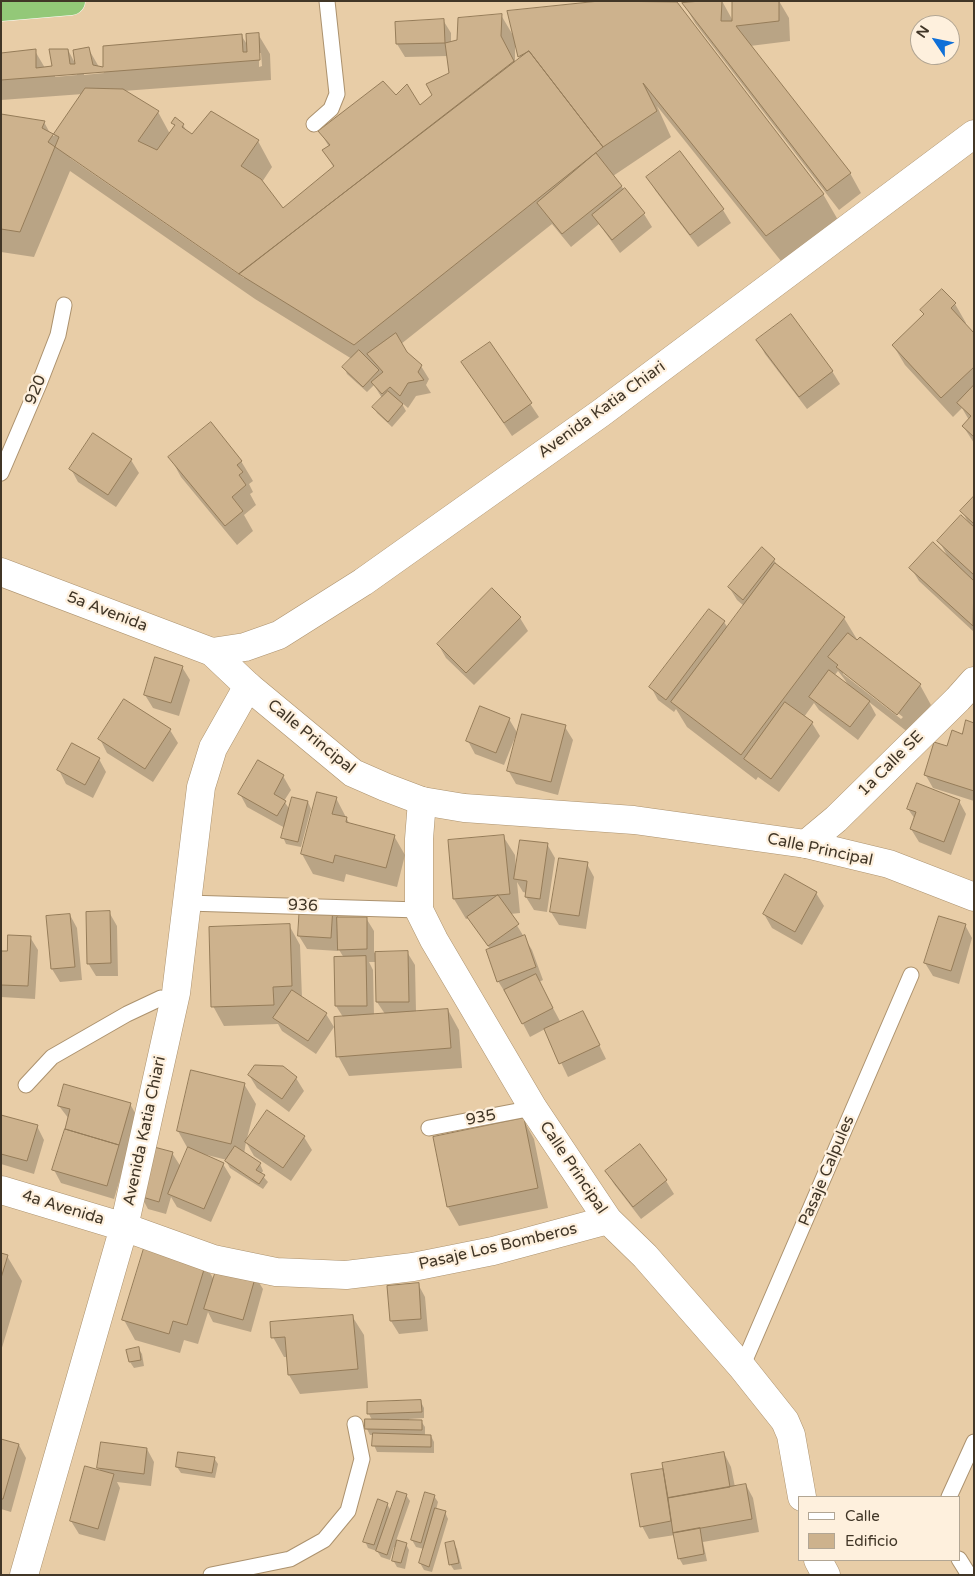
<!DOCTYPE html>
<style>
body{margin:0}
#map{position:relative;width:975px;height:1576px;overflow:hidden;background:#e8cda7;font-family:"Varela Round",sans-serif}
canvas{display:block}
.frame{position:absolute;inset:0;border:2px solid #413627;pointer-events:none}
.legend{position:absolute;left:798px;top:1496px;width:162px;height:65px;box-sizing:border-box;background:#fef0dd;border:1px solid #b2a694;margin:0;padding:6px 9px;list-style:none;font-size:15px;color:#413627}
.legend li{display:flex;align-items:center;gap:10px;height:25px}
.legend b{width:25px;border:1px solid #b2a694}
.north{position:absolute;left:910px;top:15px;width:50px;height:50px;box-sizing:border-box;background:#fef0dd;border:1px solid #b2a694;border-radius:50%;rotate:304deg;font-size:14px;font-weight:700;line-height:20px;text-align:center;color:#413627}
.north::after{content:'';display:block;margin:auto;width:18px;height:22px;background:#1070d8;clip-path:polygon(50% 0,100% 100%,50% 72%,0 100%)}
</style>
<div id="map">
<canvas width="975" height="1576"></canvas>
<div class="frame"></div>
<ul class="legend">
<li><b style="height:6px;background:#fff"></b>Calle</li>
<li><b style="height:14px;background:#cdb28d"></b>Edificio</li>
</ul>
<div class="north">N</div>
</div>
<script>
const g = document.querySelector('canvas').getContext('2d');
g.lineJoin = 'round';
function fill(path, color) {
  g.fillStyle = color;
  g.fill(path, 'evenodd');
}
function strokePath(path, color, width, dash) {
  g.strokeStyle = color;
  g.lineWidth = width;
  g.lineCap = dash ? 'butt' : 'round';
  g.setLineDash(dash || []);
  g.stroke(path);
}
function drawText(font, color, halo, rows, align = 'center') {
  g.font = font + ' "Varela Round",sans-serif';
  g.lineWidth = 4.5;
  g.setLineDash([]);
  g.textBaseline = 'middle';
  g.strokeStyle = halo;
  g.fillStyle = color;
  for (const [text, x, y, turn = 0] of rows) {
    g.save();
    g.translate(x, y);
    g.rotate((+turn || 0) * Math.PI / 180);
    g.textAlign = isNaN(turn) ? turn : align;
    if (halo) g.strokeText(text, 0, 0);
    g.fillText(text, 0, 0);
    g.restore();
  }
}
fill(new Path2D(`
 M722,1L733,21L734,1H779L789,18L790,41L750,46L850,173L861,193L839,210L695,23L684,4Z
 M600,2L823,194L838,220L781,261L657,106L671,137L613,176L644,214L652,227L620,253L599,224L571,247L552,224L401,344L406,353L421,366L429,379L426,385L431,393L416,396L408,408L401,402L406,411L392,427L377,413L374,407L382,398L374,385L367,392L347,374L344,367L352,359L255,299L70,171L34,257L1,252V116L44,122L51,135L54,136L83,94L1,100V54L35,51L45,68L53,67L68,50L76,65L88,48L99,67L104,68L241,35L248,46L258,34L270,54L271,80L123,91L158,112L170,134L175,127L173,123L183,125L188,133L192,135L258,141L272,167L262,182L282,210L334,168L324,151L329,147L320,131L396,97L420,107L433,95L451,74L448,56L405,57L397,44L443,20L451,33V43L458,41L501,15L514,37ZM515,45L521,59L515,63ZM259,53H261L262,66L259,67ZM103,71L104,73L84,75V72ZM77,73V75L55,77V74ZM70,155L245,276L244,278L70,158Z
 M648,177L723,210L731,223L698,247L655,190Z
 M955,304L966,323L965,325L974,335V443L963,426L969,420L962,408L953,417L905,365L893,345L925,316L922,310Z
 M758,341L832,371L840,384L807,409L765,354Z
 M490,344L539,417L512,436L471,375Z
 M170,457L241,461L253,481L249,484L253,492L250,494L256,505L244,515L253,531L237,545L181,477Z
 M131,460L139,473L116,507L78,482L71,469Z
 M974,498V632L919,581L911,568L948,557L939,541L968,522L962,511Z
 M774,560L779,569L844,618L858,641L920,685L931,705L909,733L869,702L876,715L858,740L819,710L814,703L804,717L812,723L820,736L779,792L758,777L756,780L687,727L676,709L674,712L658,700L651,687L724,622L728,628L744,606L737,600L729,587ZM838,671L845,680L849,687L834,676ZM843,671L903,717L901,719L843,674Z
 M520,618L528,631L474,685L446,658L438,644Z
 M182,667L190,680L179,716L153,708L145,695Z
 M509,719L518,734L565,727L573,740L558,795L516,784L508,770L517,736L516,735L504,765L475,754L468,741Z
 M974,724V801L933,788L925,774L947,748Z
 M170,730L178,743L153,782L107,753L100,739Z
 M99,759L106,772L93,798L66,784L59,770Z
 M283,776L291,790L284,801L290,810L308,802L311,809L301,847L286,844L283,837L285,828L247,807L240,794Z
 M336,798L350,825L394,836L405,855L397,887L346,874L344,882L313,874L302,854Z
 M959,801L966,814L951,855L919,842L911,829L915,819L908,809Z
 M503,836L515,855L516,870L547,844L555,858L547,912L534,910L526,897L527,893L523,892L517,882L520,913L510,914L532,950L543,980L539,982L561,1023L583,1012L606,1059L568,1077L545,1029L530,1037L507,993L506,994L498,981L490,949L469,918L466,919L454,899L449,841Z
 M587,864L594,877L586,929L559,925L551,912Z
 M816,893L824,906L802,945L772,928L764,914Z
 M332,907L339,918H366L374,931V953L407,952L415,965L416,1012L448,1010L459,1030L462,1068L349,1076L338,1056L343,1017L336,1006L344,958L338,948V951L307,949L299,936ZM369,962H376L377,1002L385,1014L374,1015L373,970Z
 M109,912L117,926L118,976H96L88,963Z
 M70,915L77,928L82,980L60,982L52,969Z
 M289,925L300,945L302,998L326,1014L334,1027L316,1054L282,1031L278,1024L224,1026L213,1006Z
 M965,925L972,938L959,984L933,976L925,963Z
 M30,937L38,950L35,999L1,997V952H8Z
 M249,1075L296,1078L304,1091L289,1112L257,1088Z
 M244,1084L256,1104L246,1142L304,1137L312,1150L291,1181L254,1156L246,1142L244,1154L260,1164L263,1171L261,1174L268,1182L263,1189L230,1168L226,1161L227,1160L203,1154L223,1164L231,1177L211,1222L177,1207L171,1197L166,1214L148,1209L141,1196L172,1153L181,1167L188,1149L178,1131Z
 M130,1104L138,1118L114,1199L61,1183L54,1170L69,1119L59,1106Z
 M1,1116L37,1126L44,1140L34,1174L1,1164Z
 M523,1119L534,1139L548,1208L459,1226L448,1207Z
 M640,1145L666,1181L674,1194L641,1219L614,1184L606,1171Z
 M1,1254L7,1256L22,1281L1,1351Z
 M205,1264L214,1280L255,1276L263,1289L251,1332L213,1322L208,1312L198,1344L184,1340L180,1353L135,1340L124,1320Z
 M418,1284L425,1297L428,1331L399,1334L391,1321Z
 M352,1316L364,1335L368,1388L300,1394L289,1375L288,1357H284L273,1337Z
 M138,1348L142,1354L144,1366L134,1368L130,1362L128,1351Z
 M421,1402L424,1408V1418L409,1419V1421H421L425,1427V1436H431L434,1442V1453L377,1452L374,1445V1435H370L367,1429V1420H372L369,1414Z
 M1,1440L19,1445L26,1458L11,1512L1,1509Z
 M147,1449L154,1462L151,1486L117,1482L120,1488L105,1541L79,1534L71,1521L101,1472L99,1468Z
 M179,1453L214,1458L218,1464L215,1478L181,1473L177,1467Z
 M724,1453L731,1467L735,1487L746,1485L753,1498L759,1532L703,1542L707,1561L683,1565L679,1558L675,1535L649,1539L642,1526L633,1475L664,1470Z
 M406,1495L410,1501L396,1541L406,1544L409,1550L405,1569L397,1567L393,1560L396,1547H394L390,1560L381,1557L377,1551L368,1548L365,1541L387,1504L391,1511Z
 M434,1496L438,1502L436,1510L445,1512L448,1519L432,1572L424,1570L420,1563L424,1549L416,1547L412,1540Z
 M454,1543L457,1549L462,1569L454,1570L450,1564Z`), '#0003');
const building = new Path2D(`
 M600,1L677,2L824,194L766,236L643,83L657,111L603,147L529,51L518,57L507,11Z
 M701,1H722L721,21H732V1H779V21L736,26L851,173L827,191L682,3Z
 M502,14L501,36L514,61L239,274L48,142L85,88L123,89L159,111L138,141L157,150L175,125L171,123L175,117L184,124L182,127L192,134L211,111L259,140L241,166L261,179L283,208L334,166L322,150L330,145L318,131L383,81L396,95L407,84L420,105L432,95L426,84L449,73L445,43L457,40L458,18Z
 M444,19L445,43L396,44L395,22Z
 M259,33L260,60L1,80V53L36,49V68L52,66L49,49H68L70,64H75L73,50L89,47L93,65L103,67V46L242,34L243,52H247L246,34Z
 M529,51L603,147L354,345L239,274Z
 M1,114L45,121L42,128L59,137L20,232L1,229Z
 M680,151L724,209L690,235L646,177Z
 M596,153L622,186L562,234L537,203Z
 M625,188L645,213L612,240L592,215Z
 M942,289L956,303L951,308L974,333V367L941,398L892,345L924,314L920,310Z
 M791,314L833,371L799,397L756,340Z
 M396,333L407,352L422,365L418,372L424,380L408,383L400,396L390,387L382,394L371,382L383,372L367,354Z
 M490,342L532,403L504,423L461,362Z
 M359,350L379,370L363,387L342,367Z
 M974,385V437L962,426L971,416L957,403Z
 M388,391L403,404L388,422L372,407Z
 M211,422L242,461L237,465L243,472L239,475L246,485L232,497L243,511L225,526L168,457Z
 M93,433L132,459L108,495L69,469Z
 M974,496V524L960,511Z
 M961,515L974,527V575L937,541Z
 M933,542L974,581L973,626L909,568Z
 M762,547L775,559L743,600L728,587Z
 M775,563L845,617L741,755L671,702Z
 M492,588L521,617L466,673L437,644Z
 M709,609L725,621L666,700L649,687Z
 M848,633L857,640L860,637L921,684L897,715L836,667L838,665L828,657Z
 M155,657L183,666L171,703L144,695Z
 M829,670L870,701L850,727L809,697Z
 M124,699L171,729L145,769L98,739Z
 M785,702L813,722L771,779L744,759Z
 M480,706L510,718L496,753L466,741Z
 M522,714L566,725L551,782L507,771Z
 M966,720L974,723V791L924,775L934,742L947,746L952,730L962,734Z
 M72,743L100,758L85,785L57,770Z
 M258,760L284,775L274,794L286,801L277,816L238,794Z
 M917,783L960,800L944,842L910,829L916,812L907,809Z
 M317,792L337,797L332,814L347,817L346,822L395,835L386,868L335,855L333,863L301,854Z
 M292,797L308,801L298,842L281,838Z
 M504,835L510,894L453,899L448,840Z
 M520,840L548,843L540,899L525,897L527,881L514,879Z
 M559,858L588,862L579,916L550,912Z
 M785,874L817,892L795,932L763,914Z
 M498,895L519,924L488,946L467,917Z
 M300,904L333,906L331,938L298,936Z
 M110,911L111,963L87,964L86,912Z
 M70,914L75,967L51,969L46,916Z
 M939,916L966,924L951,971L924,963Z
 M337,917H367V949L338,950Z
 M290,924L292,986L273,987L274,1005L211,1007L209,927Z
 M8,935L31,936L28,986L1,985V951H7Z
 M525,935L536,967L497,982L486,950Z
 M408,951L409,1002H376L375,952Z
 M366,956L367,1006H335L334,957Z
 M536,974L553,1008L522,1024L504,990Z
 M292,990L327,1013L308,1041L273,1018Z
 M448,1009L451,1048L336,1057L334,1017Z
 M583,1011L600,1045L559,1064L544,1029Z
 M255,1065L283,1066L297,1077L282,1099L248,1075Z
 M191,1070L245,1083L231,1144L177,1131Z
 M64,1084L131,1103L119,1145L65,1129L70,1109L58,1106Z
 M267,1110L305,1136L283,1168L245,1142Z
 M1,1115L38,1125L27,1161L1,1154Z
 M524,1118L538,1188L447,1207L433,1137Z
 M65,1129L119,1145L107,1186L52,1170Z
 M640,1144L667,1180L633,1207L605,1171Z
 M235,1146L261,1163L256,1170L265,1175L259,1184L225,1161Z
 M154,1147L173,1152L159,1202L139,1196Z
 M188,1147L224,1163L204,1209L168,1194Z
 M145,1245L206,1263L187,1325L173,1321L169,1334L122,1320Z
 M1,1253L8,1255L1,1278Z
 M218,1264L256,1275L243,1320L204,1309Z
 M419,1283L421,1319L390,1321L387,1286Z
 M353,1315L358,1369L288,1375L285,1337L271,1338L270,1322Z
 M139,1347L141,1360L129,1362L126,1350Z
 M421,1400L422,1412L367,1414V1402Z
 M365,1419L422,1420V1430L365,1429Z
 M373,1433L431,1435V1447L372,1446Z
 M1,1439L19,1444L3,1499H1Z
 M101,1442L147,1448L144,1474L97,1468Z
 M178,1452L215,1457L212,1473L176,1467Z
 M724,1452L730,1487L668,1498L662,1463Z
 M85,1466L114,1474L98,1529L70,1521Z
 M663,1469L671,1521L640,1527L631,1474Z
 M746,1484L752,1519L673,1533L668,1498Z
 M397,1491L407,1494L387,1555L376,1551Z
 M425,1492L435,1495L421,1543L411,1540Z
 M378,1499L388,1503L374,1545L363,1542Z
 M435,1508L446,1511L429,1567L419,1563Z
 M700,1528L704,1554L678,1559L673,1533Z
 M397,1540L407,1543L401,1563L392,1561Z
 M454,1541L459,1563L449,1565L445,1543Z`);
fill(building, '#cdb28d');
strokePath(building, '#957c59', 1);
const lane = new Path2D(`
 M314,124L331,109L337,94L327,1
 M1,473L39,384L58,335L64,305
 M187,903L419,910
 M26,1085L52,1057L127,1014L161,998
 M429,1128L533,1108
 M742,1367L911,975
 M949,1497L974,1442
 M959,1559L969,1575
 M211,1575L290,1559L324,1540L348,1511L362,1459L355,1424`);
const street = new Path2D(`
 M212,652L245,647L279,635L363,582L601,413L974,134
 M422,801L419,839V910L434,940L533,1108L608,1220L645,1256L742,1367L785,1421L791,1435L802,1497
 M806,844L836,819L958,699L974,681
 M1,1190L124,1227L213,1259L276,1272L346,1275L413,1267L493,1251L608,1220
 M818,1560L826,1575
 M24,1575L124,1227L176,993L201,787L213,748L248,686`);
const secondary = new Path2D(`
 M1,572L212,652L248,686L353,773L385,787L422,801L464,808L634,820L806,844L889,864L974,897`);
const highway = new Path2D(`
 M1,7L71,1`);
strokePath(lane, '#ac926e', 17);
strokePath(street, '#ac926e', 29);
strokePath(secondary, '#ac926e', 29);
strokePath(highway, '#fff', 29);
strokePath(lane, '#fff', 15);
strokePath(street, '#fff', 28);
strokePath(secondary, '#fff', 28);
strokePath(highway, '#93c878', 28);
drawText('16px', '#413627', '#fef0dd', [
 ["920",36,390,-67],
 ["Avenida Katia Chiari",602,410,-36],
 ["5a Avenida",107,612,21],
 ["Calle Principal",311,737,39],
 ["1a Calle SE",891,764,-45],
 ["Calle Principal",820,850,12],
 ["936",303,906,2],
 ["935",481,1118,-11],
 ["Avenida Katia Chiari",145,1131,-78],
 ["Calle Principal",573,1168,56],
 ["Pasaje Calpules",827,1171,-67],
 ["4a Avenida",63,1208,17],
 ["Pasaje Los Bomberos",498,1247,-13]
]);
</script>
